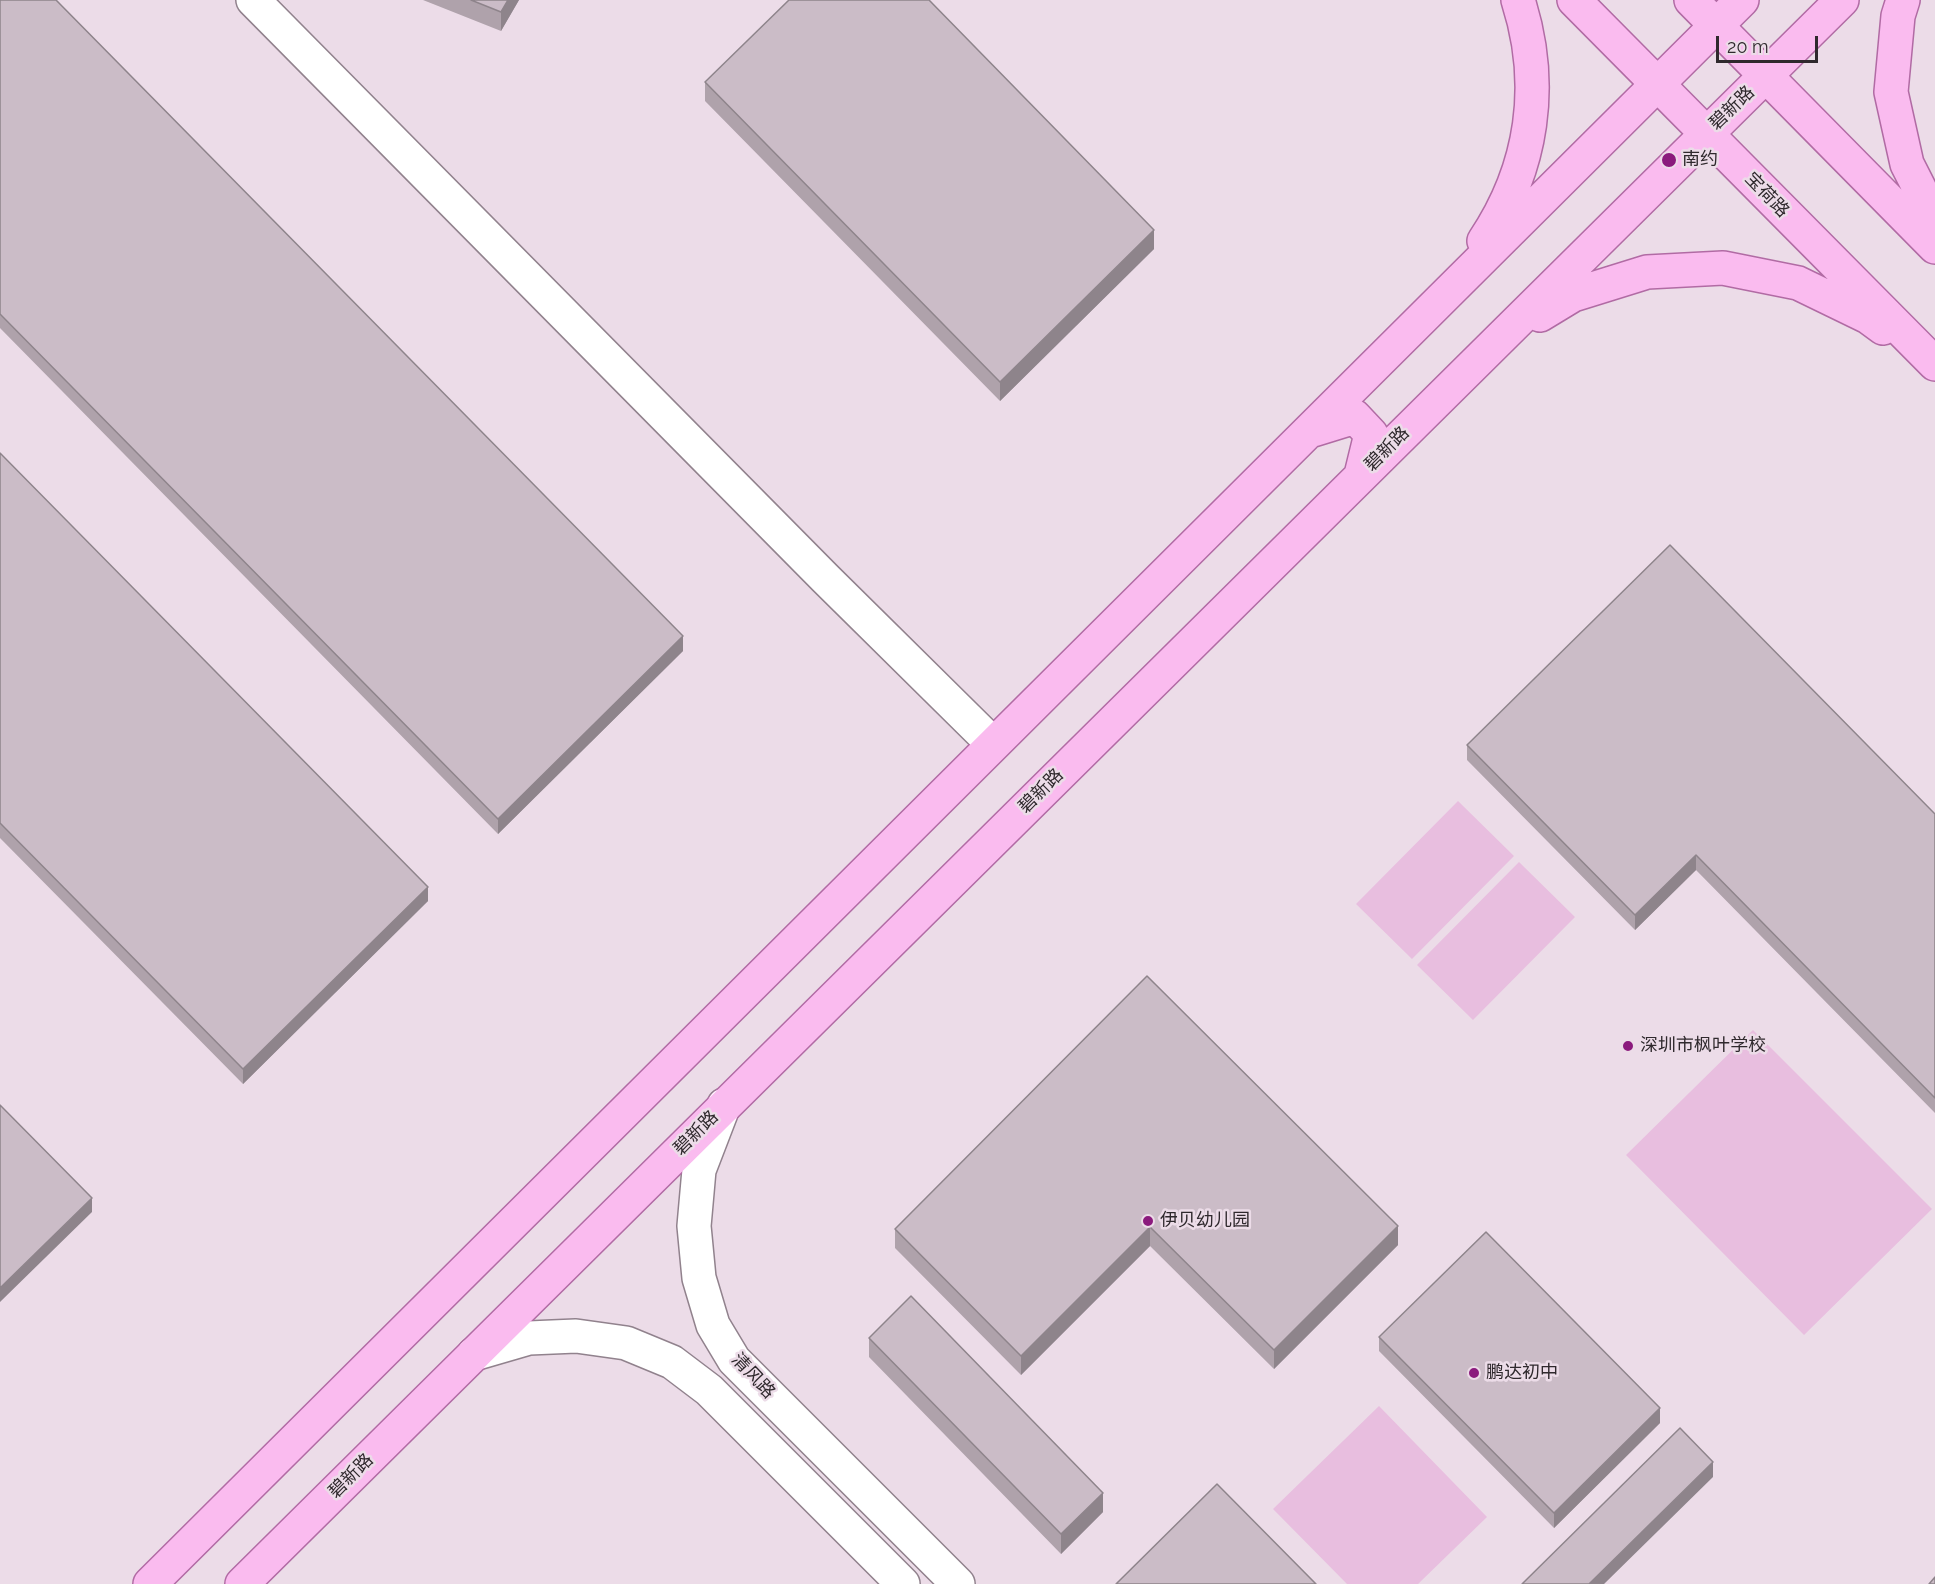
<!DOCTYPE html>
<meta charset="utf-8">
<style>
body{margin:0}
#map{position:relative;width:1935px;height:1584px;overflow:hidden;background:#ecdce8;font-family:Raleway,sans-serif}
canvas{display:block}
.scale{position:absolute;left:1716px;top:36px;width:102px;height:27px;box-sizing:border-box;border:3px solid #2f292d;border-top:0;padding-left:8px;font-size:18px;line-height:21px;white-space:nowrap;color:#2f292d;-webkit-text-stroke:4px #ecdce8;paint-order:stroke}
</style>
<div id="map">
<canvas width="1935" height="1584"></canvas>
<div class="scale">20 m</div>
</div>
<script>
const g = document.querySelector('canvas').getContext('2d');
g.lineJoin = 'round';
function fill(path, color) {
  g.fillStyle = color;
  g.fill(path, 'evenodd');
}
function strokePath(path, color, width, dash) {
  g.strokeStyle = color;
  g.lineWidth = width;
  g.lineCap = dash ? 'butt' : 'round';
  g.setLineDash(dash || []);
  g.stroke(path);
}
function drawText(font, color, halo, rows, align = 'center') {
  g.font = font + ' Raleway,"Noto Sans SC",sans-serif';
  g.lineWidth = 5;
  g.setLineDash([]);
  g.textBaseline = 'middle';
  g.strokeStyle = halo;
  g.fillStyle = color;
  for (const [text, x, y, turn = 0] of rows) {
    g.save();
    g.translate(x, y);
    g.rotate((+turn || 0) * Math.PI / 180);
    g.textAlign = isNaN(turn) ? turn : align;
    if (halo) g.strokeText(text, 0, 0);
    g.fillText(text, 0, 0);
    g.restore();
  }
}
fill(new Path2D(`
 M1458,801L1514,856L1412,959L1356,904Z
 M1519,862L1575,917L1473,1020L1417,965Z
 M1753,1030L1932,1209L1804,1335L1626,1155Z
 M1379,1406L1487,1517L1418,1584H1347L1273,1509Z`), '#e8bedf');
const minor = new Path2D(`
 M253,0L826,579L993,744
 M724,1105L699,1170L694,1226L699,1278L713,1325L734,1360L958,1584
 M474,1354L529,1338L576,1336L626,1343L672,1362L709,1390L903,1584`);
const major = new Path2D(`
 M1574,0L1935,364
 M1691,0L1935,247
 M1903,0L1898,16L1891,92L1907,164L1935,219
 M1484,241C1533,168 1545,84 1518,0
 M1540,315L1573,295L1647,272L1723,268L1798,283L1868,317L1883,328
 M1313,430L1355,417L1371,434L1361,475
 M150,1584L1742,0
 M242,1584L1842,0`);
strokePath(minor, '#91828d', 36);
strokePath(major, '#b16ba4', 36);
strokePath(minor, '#fff', 33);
strokePath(major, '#fabbef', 33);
fill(new Path2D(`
 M0,0L683,651L498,834L0,328Z
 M423,0H519L501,31Z
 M705,82L1154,249L1000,401L705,101Z
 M0,453L428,901L243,1084L0,838Z
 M1467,745L1935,814V1113L1696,870L1635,930L1467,760Z
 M1147,976L1398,1245L1274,1369L1150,1246L1021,1375L895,1248V1229Z
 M1379,1337L1660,1423L1554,1528L1379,1351Z
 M869,1338L1103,1512L1061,1554L869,1357Z`), '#afa2ab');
fill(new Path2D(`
 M508,0H519L501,31V12Z
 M1154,230V249L1000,401V382Z
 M683,636V651L498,834V819Z
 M1696,855V870L1635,930V915Z
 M428,887V901L243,1084V1069Z
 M92,1198V1212L0,1302V1288Z
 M1398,1226V1245L1274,1369V1350Z
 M1150,1227V1246L1021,1375V1356Z
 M1660,1408V1423L1554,1528V1513Z
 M1713,1462V1477L1604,1584H1589Z
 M1103,1493V1512L1061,1554V1534Z`), '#8e848b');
const building = new Path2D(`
 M0,0H56L683,636L498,819L0,314Z
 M471,0H508L501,12Z
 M789,0H929L1154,230L1000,382L705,82Z
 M0,453L428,887L243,1069L0,823Z
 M1670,545L1935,814V1098L1696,855L1635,915L1467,745Z
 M1147,976L1398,1226L1274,1350L1150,1227L1021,1356L895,1229Z
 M0,1105L92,1198L0,1288Z
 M1486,1232L1660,1408L1554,1513L1379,1337Z
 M911,1296L1103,1493L1061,1534L869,1338Z
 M1680,1428L1713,1462L1589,1584H1522Z
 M1217,1484L1316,1584H1116Z
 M1935,1577V1584H1929Z`);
fill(building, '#cbbcc7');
strokePath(building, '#8e848b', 1.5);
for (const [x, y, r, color] of [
 [1669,160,8,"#8b1a7d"],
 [1628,1046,6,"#8b1a7d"],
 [1148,1221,6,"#8b1a7d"],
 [1474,1373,6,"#8b1a7d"]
]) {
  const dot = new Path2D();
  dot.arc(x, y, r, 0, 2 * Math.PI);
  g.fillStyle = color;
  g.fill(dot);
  strokePath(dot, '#ecdce8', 2);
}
drawText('18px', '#2f292d', '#ecdce8', [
 ["碧新路",1732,108,-44],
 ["宝荷路",1767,195,46],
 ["碧新路",1387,449,-45],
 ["碧新路",1041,791,-45],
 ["碧新路",696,1133,-45],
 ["清风路",753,1376,47],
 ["碧新路",351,1476,-45]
]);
drawText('18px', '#2f292d', '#ecdce8', [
 ["南约",1682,160],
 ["深圳市枫叶学校",1640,1046],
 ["伊贝幼儿园",1160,1221],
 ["鹏达初中",1486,1373]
], 'left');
</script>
